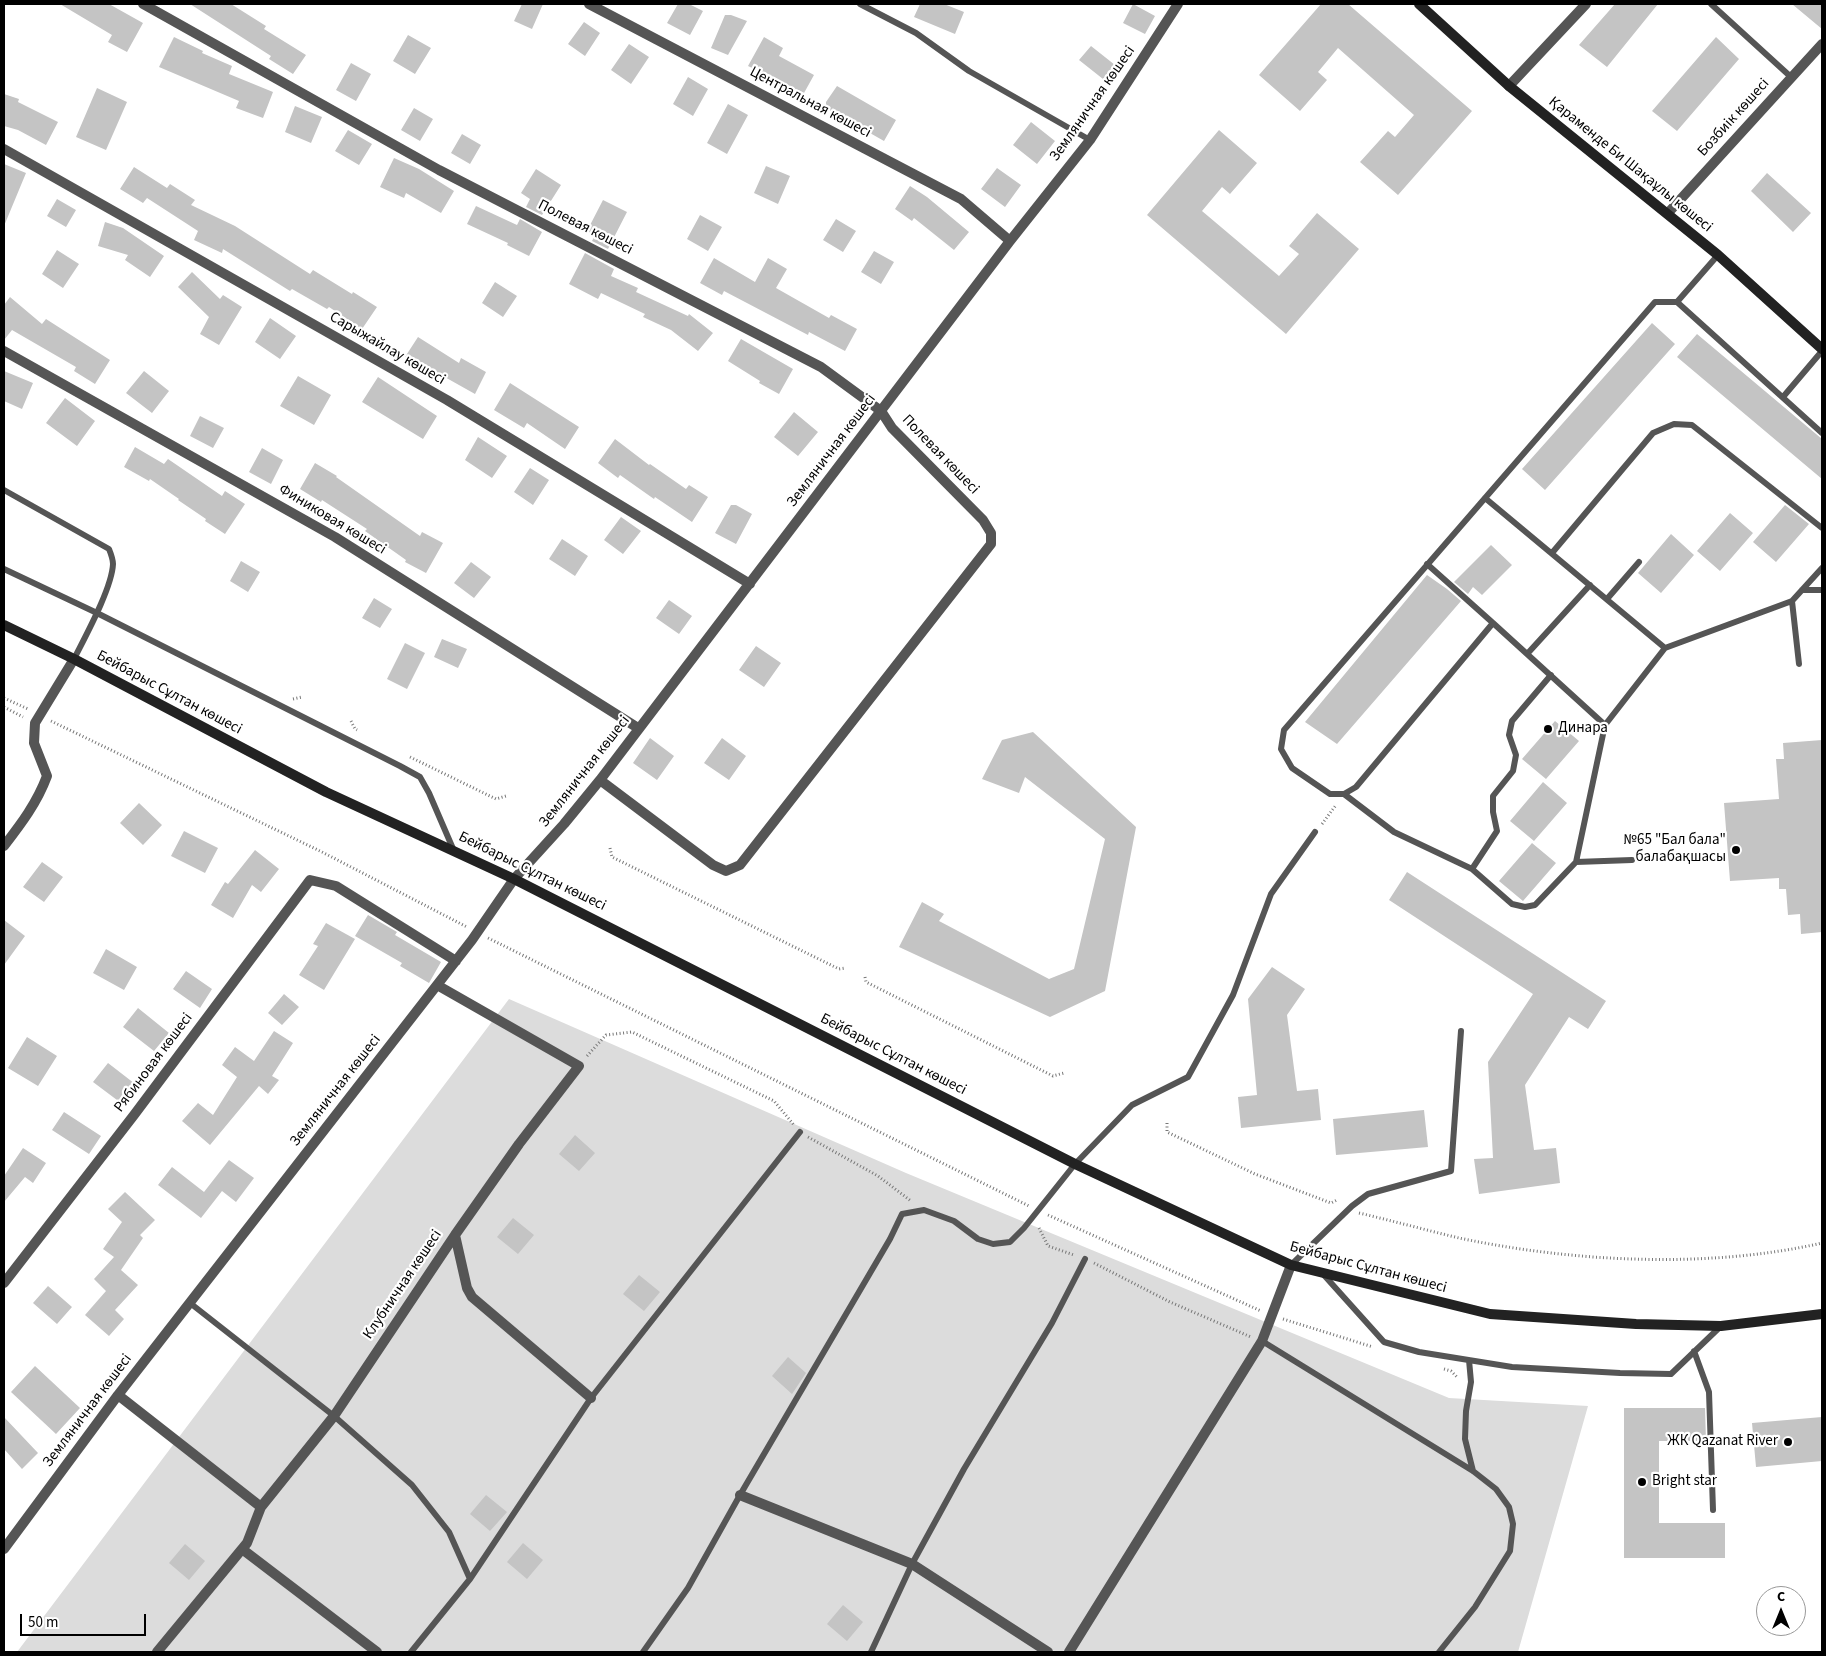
<!DOCTYPE html>
<meta charset="utf-8">
<style>
body{margin:0}
#map{position:relative;width:1826px;height:1656px;overflow:hidden;background:#fff;font-family:"Source Sans 3",sans-serif}
canvas{display:block}
.frame{position:absolute;inset:0;border:5px solid #000;pointer-events:none}
.north{position:absolute;left:1756px;top:1586px;width:50px;height:50px;box-sizing:border-box;background:#fff;border:1px solid #999;border-radius:50%;rotate:0deg;font-size:14px;font-weight:700;line-height:20px;text-align:center;color:#000}
.north::after{content:'';display:block;margin:auto;width:18px;height:22px;background:#000;clip-path:polygon(50% 0,100% 100%,50% 72%,0 100%)}
.scale{position:absolute;left:20px;top:1614px;width:126px;height:22px;box-sizing:border-box;border:2px solid #000;border-top:0;padding-left:6px;font-size:15px;line-height:18px;white-space:nowrap;color:#000;-webkit-text-stroke:4px #fff;paint-order:stroke}
</style>
<div id="map">
<canvas width="1826" height="1656"></canvas>
<div class="frame"></div>
<div class="north">С</div>
<div class="scale">50 m</div>
</div>
<script>
const g = document.querySelector('canvas').getContext('2d');
g.lineJoin = 'round';
function fill(path, color) {
  g.fillStyle = color;
  g.fill(path, 'evenodd');
}
function strokePath(path, color, width, dash) {
  g.strokeStyle = color;
  g.lineWidth = width;
  g.lineCap = dash ? 'butt' : 'round';
  g.setLineDash(dash || []);
  g.stroke(path);
}
function drawText(font, color, halo, rows, align = 'center') {
  g.font = font + ' "Source Sans 3",sans-serif';
  g.lineWidth = 4.5;
  g.setLineDash([]);
  g.textBaseline = 'middle';
  g.strokeStyle = halo;
  g.fillStyle = color;
  for (const [text, x, y, turn = 0] of rows) {
    g.save();
    g.translate(x, y);
    g.rotate((+turn || 0) * Math.PI / 180);
    g.textAlign = isNaN(turn) ? turn : align;
    if (halo) g.strokeText(text, 0, 0);
    g.fillText(text, 0, 0);
    g.restore();
  }
}
fill(new Path2D(`
 M509,999L906,1173L1449,1398L1588,1406L1518,1652H17Z`), '#dcdcdc');
fill(new Path2D(`
 M60,4H109L143,23L127,52L108,42L112,35Z
 M190,4H231L266,26L264,29L306,55L293,74L269,59L271,56Z
 M522,4H543L532,29L514,21Z
 M678,4H689L703,11L690,35L667,23Z
 M920,4H944L964,12L955,34L914,17Z
 M1133,4L1155,16L1145,34L1123,23Z
 M1321,4H1348L1472,111L1398,195L1360,162L1388,131L1395,137L1414,115L1338,48L1318,72L1327,80L1300,111L1259,75Z
 M1615,4H1658L1607,67L1579,45Z
 M1792,4H1822V29Z
 M725,15H731L747,21L728,55L711,48Z
 M584,22L600,33L585,56L568,44Z
 M408,35L431,48L415,74L393,61Z
 M174,37L203,51L202,53L232,66L229,74L273,92L263,118L236,108L239,101L159,67Z
 M764,37L783,48L779,56L814,75L804,93L748,66Z
 M1716,37L1739,59L1677,131L1652,111Z
 M629,44L649,57L631,84L611,70Z
 M1091,46L1115,65L1103,79L1079,60Z
 M351,63L371,74L356,101L336,90Z
 M688,77L708,89L693,116L673,104Z
 M837,86L896,120L884,141L826,108V102Z
 M97,88L127,102L106,150L76,137Z
 M4,94L19,99L18,102L58,122L46,145L18,130L4,126Z
 M728,104L748,115L727,154L707,143Z
 M295,106L322,117L311,143L285,132Z
 M414,108L433,119L420,141L401,130Z
 M1031,122L1055,141L1037,164L1013,145Z
 M348,130L372,144L359,165L335,151Z
 M1219,130L1257,163L1230,194L1222,187L1202,211L1279,276L1299,254L1289,246L1317,213L1359,249L1286,334L1147,215Z
 M462,134L481,145L470,164L451,153Z
 M394,158L419,169L454,191L441,213L406,193L404,198L380,187Z
 M4,164L26,173L4,226Z
 M766,166L790,176L778,204L754,193Z
 M134,167L167,188L170,184L195,200L191,205L235,226L310,274L313,270L352,294L353,292L377,307L362,329L329,307L327,309L292,289L290,291L223,249L222,253L194,240L198,231L147,198L143,203L120,189Z
 M997,168L1021,185L1005,207L981,189Z
 M536,169L561,185L542,215L526,207L530,199L521,193Z
 M1767,173L1811,213L1793,232L1751,191Z
 M910,186L927,197L969,232L954,250L914,218L912,221L895,209Z
 M57,199L76,210L66,227L47,216Z
 M603,200L627,212L608,249L592,241L595,235L587,231Z
 M476,206L517,225L520,219L542,232L529,256L507,245L508,243L467,224Z
 M700,215L722,227L708,251L687,239Z
 M836,219L856,231L843,252L823,240Z
 M105,222L123,228L164,256L150,277L125,260L128,255L98,246Z
 M57,250L79,264L63,288L42,274Z
 M874,251L894,262L881,284L861,272Z
 M585,253L614,269L611,276L638,288L636,292L688,316L689,314L713,333L698,351L671,330L643,317L645,314L601,293L598,299L569,284Z
 M714,258L755,282L768,258L787,269L776,288L829,318L831,315L857,329L845,351L809,332L808,335L724,291L722,295L700,283Z
 M192,272L220,299L223,295L242,307L219,345L200,334L209,317L178,287Z
 M495,282L517,296L503,317L482,303Z
 M10,297L42,324L46,319L110,360L95,384L74,371L76,367L12,330L4,340V305Z
 M270,318L296,336L280,359L255,342Z
 M1652,323L1675,344L1545,490L1522,469Z
 M1697,334L1822,439V479L1677,357Z
 M418,337L459,363L461,358L486,372L475,394L434,371L432,374L405,357Z
 M741,339L793,369L779,394L759,383L760,381L728,361Z
 M4,371L33,383L22,409L4,401Z
 M144,371L169,391L152,413L126,393Z
 M298,376L331,395L314,425L280,406Z
 M378,377L437,416L423,439L362,402Z
 M510,383L579,427L565,449L527,423L524,428L494,410Z
 M65,398L95,421L77,446L46,423Z
 M794,412L818,432L798,456L774,437Z
 M200,416L224,428L213,448L190,436Z
 M478,437L507,456L492,478L465,460Z
 M615,439L649,465L650,464L686,489L689,485L708,497L692,522L655,497L654,499L620,475L618,478L598,463Z
 M135,447L164,464L168,459L222,496L225,491L245,504L225,534L205,521L206,519L178,500L179,499L150,479L149,481L124,467Z
 M262,448L283,460L271,484L249,472Z
 M315,463L337,476L336,477L420,536L422,532L443,543L426,573L405,562L406,560L365,531L367,529L322,500L321,502L300,489Z
 M530,468L549,480L533,505L514,492Z
 M731,505H736L752,514L736,544L715,533Z
 M1785,505L1809,524L1776,562L1753,542Z
 M1730,513L1753,533L1720,571L1697,551Z
 M621,517L641,531L623,554L604,540Z
 M1671,534L1694,555L1661,593L1638,573Z
 M562,539L588,556L575,576L549,559Z
 M1491,545L1512,565L1482,595L1473,587L1468,594L1454,582Z
 M241,561L260,572L248,592L230,581Z
 M471,562L491,577L474,598L454,583Z
 M1427,575L1447,589L1461,601L1337,744L1305,722Z
 M374,598L392,609L380,628L362,618Z
 M669,600L692,616L679,634L656,618Z
 M442,639L467,649L458,668L434,657Z
 M405,643L425,653L407,689L387,679Z
 M756,646L781,663L764,687L739,670Z
 M1555,721L1579,741L1546,779L1522,759Z
 M1033,732L1136,827L1105,991L1050,1017L899,947L922,902L944,914L939,921L1049,979L1074,969L1105,839L1025,777L1019,793L982,779L1002,740Z
 M650,738L674,756L657,780L633,763Z
 M722,738L746,756L729,780L704,763Z
 M1822,740V932L1801,934L1800,914L1788,915L1786,889H1779V878L1730,881L1724,803L1779,799L1776,759H1784L1783,743Z
 M1543,782L1567,803L1534,841L1510,821Z
 M139,803L162,825L143,845L120,823Z
 M184,831L218,848L205,873L171,856Z
 M1532,843L1556,863L1523,901L1499,881Z
 M255,850L279,869L261,892L252,885L233,918L211,905L225,882L228,884Z
 M42,862L63,877L44,902L23,887Z
 M1407,872L1606,1001L1588,1029L1569,1017L1525,1085L1534,1150L1556,1148L1560,1183L1479,1194L1474,1159L1493,1158L1488,1062L1533,994L1389,900Z
 M368,915L397,932L395,935L441,962L429,983L400,966L402,963L355,936Z
 M4,920L25,936L4,965Z
 M326,923L355,939L324,990L299,975L318,946L313,944Z
 M106,949L137,967L124,990L93,973Z
 M1272,967L1305,989L1287,1015L1297,1091L1318,1089L1321,1120L1241,1128L1238,1097L1257,1095L1248,999Z
 M186,971L212,989L200,1008L173,989Z
 M284,994L299,1007L282,1025L268,1013Z
 M138,1008L169,1033L154,1051L123,1027Z
 M274,1031L293,1043L272,1076L279,1080L268,1094L259,1086L210,1145L182,1121L198,1103L213,1115L237,1077L222,1065L235,1047L254,1061Z
 M27,1037L57,1056L38,1086L8,1068Z
 M108,1063L139,1087L125,1106L93,1082Z
 M1424,1110L1428,1147L1336,1155L1333,1119Z
 M64,1112L101,1136L89,1154L52,1130Z
 M575,1135L595,1153L579,1171L559,1154Z
 M23,1148L46,1163L33,1183L25,1177L4,1202V1176Z
 M229,1160L254,1178L236,1202L222,1191L201,1218L158,1185L172,1167L204,1192Z
 M125,1192L155,1220L140,1235L143,1238L121,1270L138,1285L115,1310L124,1319L109,1336L85,1315L106,1291L94,1279L114,1257L103,1249L122,1222L108,1209Z
 M513,1218L534,1235L518,1254L497,1237Z
 M639,1275L660,1292L644,1311L623,1294Z
 M48,1286L72,1307L57,1324L33,1303Z
 M788,1357L806,1373L792,1394L772,1376Z
 M35,1366L80,1408L56,1434L11,1392Z
 M1624,1408H1705L1706,1441H1659V1523H1725V1558H1624Z
 M4,1417L38,1453L22,1469L4,1449Z
 M1822,1417V1461L1756,1467L1752,1423Z
 M486,1495L507,1512L490,1531L470,1514Z
 M523,1543L543,1560L527,1579L507,1562Z
 M185,1544L205,1561L189,1580L169,1563Z
 M843,1605L863,1622L847,1641L827,1624Z`), '#c4c4c4');
strokePath(new Path2D(`
 M4,698L28,709
 M293,699L302,697
 M4,707L23,717
 M51,721L322,852L467,927
 M351,721L355,729L357,730
 M410,757L496,799L506,796
 M1322,824L1336,805
 M610,848L612,857L839,969L846,968
 M488,938L1029,1206
 M865,977L866,982L1053,1076L1064,1073
 M587,1056L606,1035L632,1032L774,1101L794,1125
 M1167,1123V1132L1255,1174L1331,1203L1337,1200
 M808,1137L878,1176L911,1201
 M1359,1213C1393,1221 1426,1230 1459,1238C1573,1262 1708,1269 1822,1243
 M1048,1215L1261,1311
 M1039,1228L1048,1246L1074,1255
 M1094,1263L1170,1302L1251,1337
 M1283,1319L1373,1347
 M1444,1369L1451,1371L1458,1378`), '#777', 3, [1, 2.5]);
strokePath(new Path2D(`
 M860,4L916,33L969,71L1090,140
 M1711,4L1791,77
 M1677,302L1718,255
 M1783,397L1822,351
 M4,490L109,549C111,554 113,559 113,564C112,588 85,637 74,659
 M1485,498L1665,648
 M1552,553L1653,433L1674,424L1692,425L1822,528
 M1427,564L1493,623
 M4,569L97,613L400,766L420,777L429,793L454,851
 M1802,590H1822
 M1607,599L1639,562
 M1792,601L1799,664
 M1528,653L1590,585
 M1605,725L1493,623L1356,787L1344,794H1330L1292,768L1281,749L1284,730L1655,302H1677L1822,433
 M1344,794L1394,832L1472,869L1512,904L1525,907L1535,905L1576,862
 M1632,860L1576,862L1605,725L1665,648L1792,601L1822,568
 M1472,869L1497,831L1493,812V796L1513,771L1516,755L1509,735L1512,721L1551,675
 M1291,1265L1352,1206L1368,1194L1451,1171L1461,1031
 M1323,1274L1384,1342L1419,1352L1512,1367L1620,1373L1671,1374L1721,1326
 M190,1303L334,1416L412,1485L449,1532L470,1579
 M1262,1341L1473,1471L1496,1489L1509,1507L1513,1524L1510,1551L1475,1607L1439,1652
 M1694,1351L1709,1392L1713,1510
 M1469,1360L1471,1382L1466,1411L1465,1439L1473,1471
 M411,1652L470,1579L591,1398L800,1132
 M643,1652L688,1588L740,1495L890,1239L902,1214L924,1210L954,1221L978,1239L993,1244L1010,1242L1024,1228L1075,1164L1132,1105L1188,1077L1233,995L1271,894L1315,832
 M871,1652L912,1564L964,1469L1052,1323L1085,1259`), '#555', 6);
strokePath(new Path2D(`
 M143,4L439,170L821,367L881,411L892,428L983,520L991,533V544L740,865L726,871L713,865L600,780
 M589,4L961,199L1010,241
 M1509,86L1586,4
 M4,149L447,400L750,584
 M1668,213L1822,44
 M4,351L335,537L638,728
 M4,846C21,824 37,803 47,776L34,743L35,723L74,659
 M455,1235L467,1288L472,1297L591,1398
 M4,1283L134,1115L310,880L336,886L456,961
 M118,1395L261,1507
 M740,1495L912,1564L1048,1652
 M4,1549L118,1395L472,940L514,879L564,824L600,780L1010,241L1090,140L1178,4
 M242,1549L377,1652
 M157,1652L247,1543L261,1507L334,1416L455,1235L519,1144L579,1066L437,985
 M1069,1652L1262,1341L1291,1265`), '#555', 10);
strokePath(new Path2D(`
 M1419,4L1509,86L1718,255L1822,349
 M4,625L74,659L326,792L514,879L1075,1164L1291,1265L1490,1314L1636,1324L1721,1326L1822,1314`), '#222', 10);
for (const [x, y, r, color] of [
 [1548,729,5,"#000"],
 [1736,850,5,"#000"],
 [1788,1442,5,"#000"],
 [1642,1482,5,"#000"]
]) {
  const dot = new Path2D();
  dot.arc(x, y, r, 0, 2 * Math.PI);
  g.fillStyle = color;
  g.fill(dot);
  strokePath(dot, '#fff', 2);
}
drawText('15px', '#000', '#fff', [
 ["Центральная көшесі",810,103,28],
 ["Земляничная көшесі",1093,104,-55],
 ["Бозбиік көшесі",1734,118,-48],
 ["Қараменде Би Шақаұлы көшесі",1630,165,39],
 ["Полевая көшесі",585,228,27],
 ["Сарыжайлау көшесі",387,349,30],
 ["Земляничная көшесі",832,451,-53],
 ["Полевая көшесі",940,455,46],
 ["Финиковая көшесі",332,520,31],
 ["Бейбарыс Сұлтан көшесі",169,693,28],
 ["Земляничная көшесі",585,772,-52],
 ["Бейбарыс Сұлтан көшесі",532,872,26],
 ["Бейбарыс Сұлтан көшесі",893,1055,27],
 ["Рябиновая көшесі",154,1063,-53],
 ["Земляничная көшесі",336,1091,-52],
 ["Бейбарыс Сұлтан көшесі",1368,1268,15],
 ["Клубничная көшесі",403,1285,-56],
 ["Земляничная көшесі",88,1411,-53]
]);
drawText('15px', '#000', '#fff', [
 ["Динара",1558,729],
 ["№65 \"Бал бала\"",1726,841,"right"],
 ["балабақшасы",1726,858,"right"],
 ["ЖК Qazanat River",1778,1442,"right"],
 ["Bright star",1652,1482]
], 'left');
</script>
